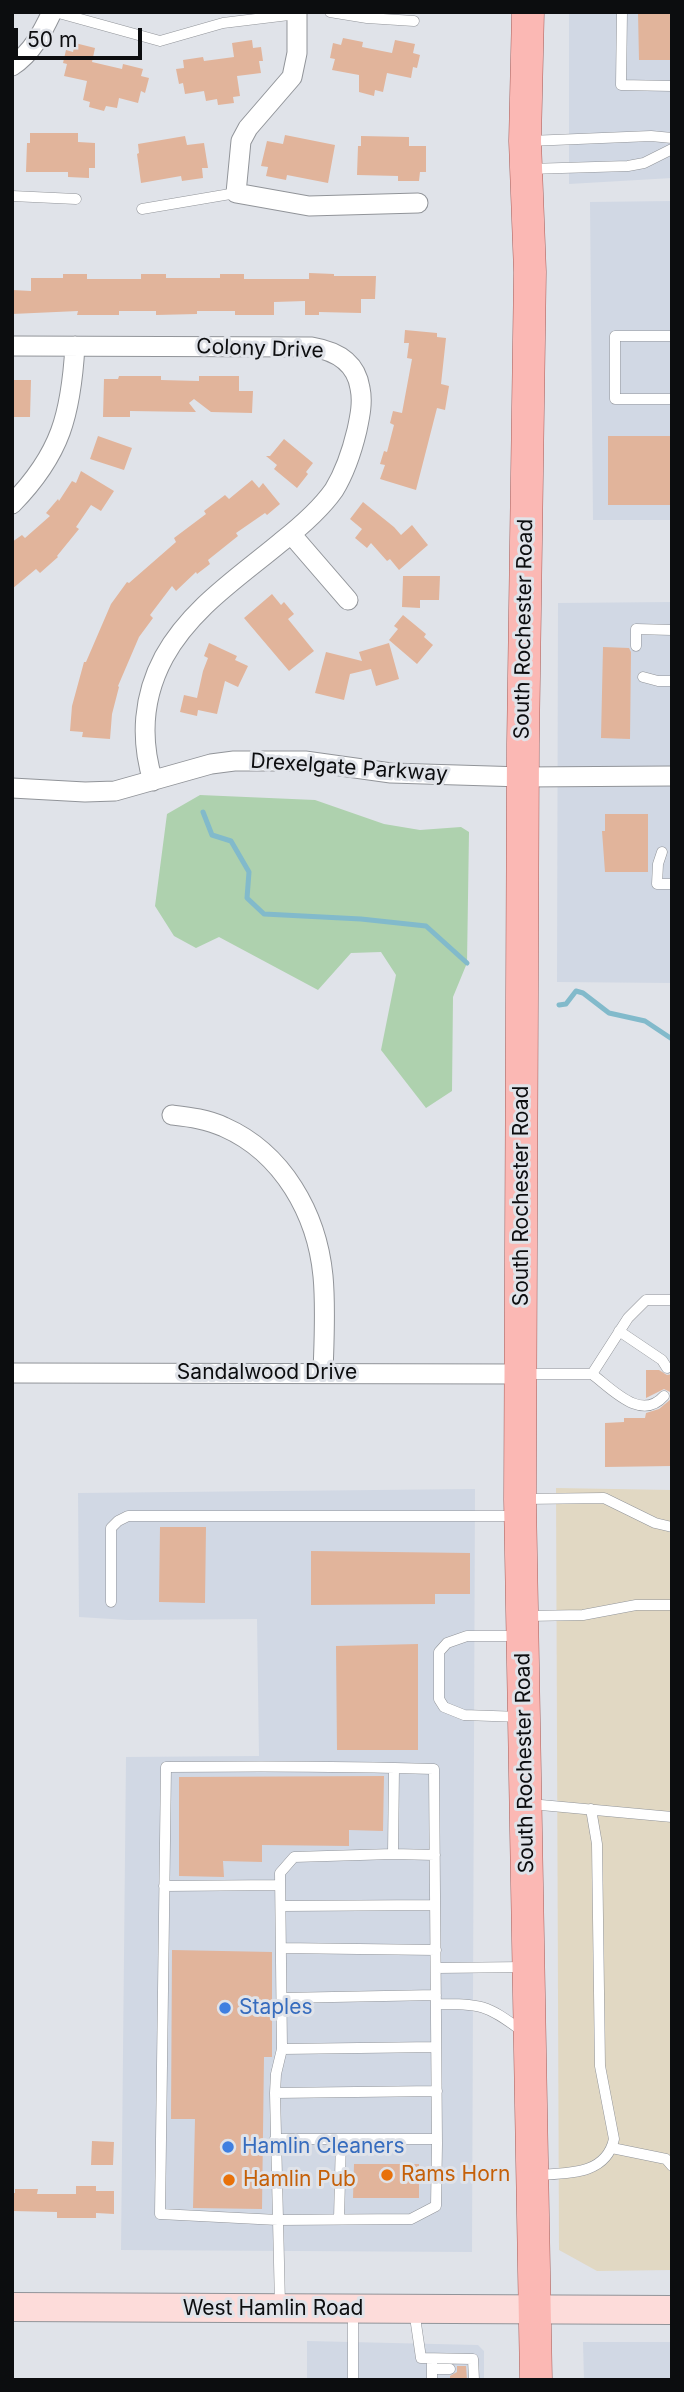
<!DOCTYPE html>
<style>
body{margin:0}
#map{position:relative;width:684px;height:2392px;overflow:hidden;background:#e0e3e9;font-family:Inter,sans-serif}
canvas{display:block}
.frame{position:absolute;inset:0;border:14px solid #0c0d0f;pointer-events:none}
.scale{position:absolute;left:14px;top:28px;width:128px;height:32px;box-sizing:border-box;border:4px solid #0c0d0f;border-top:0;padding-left:9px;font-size:21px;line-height:24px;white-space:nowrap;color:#0c0d0f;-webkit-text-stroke:5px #e0e3e9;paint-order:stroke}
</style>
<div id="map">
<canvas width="684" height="2392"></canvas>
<div class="frame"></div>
<div class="scale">50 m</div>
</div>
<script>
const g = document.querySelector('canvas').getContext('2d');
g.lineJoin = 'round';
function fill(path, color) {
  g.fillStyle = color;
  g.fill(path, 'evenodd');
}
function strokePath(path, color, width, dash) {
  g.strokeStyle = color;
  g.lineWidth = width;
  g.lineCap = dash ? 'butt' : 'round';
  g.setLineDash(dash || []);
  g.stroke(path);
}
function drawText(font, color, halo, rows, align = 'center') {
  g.font = font + ' Inter,sans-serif';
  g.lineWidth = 6;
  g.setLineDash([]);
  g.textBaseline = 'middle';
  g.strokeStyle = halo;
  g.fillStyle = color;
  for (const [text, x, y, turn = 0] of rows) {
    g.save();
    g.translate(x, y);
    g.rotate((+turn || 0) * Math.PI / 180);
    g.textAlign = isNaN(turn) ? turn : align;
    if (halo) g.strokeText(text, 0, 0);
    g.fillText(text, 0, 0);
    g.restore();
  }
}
fill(new Path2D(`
 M569,12H672V178L569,184Z
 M672,201V520H593L590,202Z
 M672,602V983L557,982L558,603Z
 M475,1489L472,2252L121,2250L126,1757L259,1756L257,1619L127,1620L79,1617L78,1493Z
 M307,2341L478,2345L484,2351V2380H307Z
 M583,2342H672V2380H584Z`), '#d1d8e4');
fill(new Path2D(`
 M556,1488L672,1490V2270L597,2271L559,2250Z`), '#e1d8c3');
fill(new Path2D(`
 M200,795L315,800L384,824L420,830L461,827L469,832L467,963L453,997L452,1091L426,1108L381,1050L396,975L381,952L351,953L318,990L219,937L196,948L174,936L155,906L167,814Z`), '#aed1ae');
strokePath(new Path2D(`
 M203,812L212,835L231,841L249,872L247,898L264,914L361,919L426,926L467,963
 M559,1005L566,1004L576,991L583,993L609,1013L645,1021L672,1039`), '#82bacb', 5);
fill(new Path2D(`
 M638,12H672V60H639Z
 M343,38L363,42L362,47L392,53L395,40L415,44L413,53L420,55L417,68L413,67L411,78L387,73L383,92L375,90L374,96L359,92V75L332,70L335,59L330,58L333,43L341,45Z
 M252,40L253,48L261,47L263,61H259L261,73L237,76L240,96L233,97L234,103L218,105L217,99L206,101L204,91L185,94L183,83L179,84L176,69L184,68L183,60L203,57L204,61L234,57L232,43Z
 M75,43L95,48L92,62L122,69L123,64L143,69L141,76L149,78L145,93L141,91L138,103L119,98L117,108L106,106L104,111L89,107L90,102L83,100L87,81L64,76L67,64L63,63L66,50L73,52Z
 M30,133H78V142L95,143V168H89V178L68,177V172H26L27,143H30Z
 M285,135L335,145L328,183L287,175L286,180L266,176L268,167L261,166L267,141L283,144Z
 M185,136L187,145L204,143L208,168H202L203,178L182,181L181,176L141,183L137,154L139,153L138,144Z
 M361,136L409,137V146H426V172H420L419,181H398V176L357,175L358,146H361Z
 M309,273L334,274V276H376L375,299H361V313L319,312V315H305V301L274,302V315H235V311H197V314L156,315V311H119V315H77L78,311L12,314V290L31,291V278H63V274H87V279H141V274H166V278H220V274H244V279H309Z
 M405,330L437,333V337L446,338L441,384L449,386L445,410L437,408L416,490L380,479L385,465L380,464L384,451L387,452L394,425L390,423L393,411L402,413L412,359L407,358L409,343H404Z
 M119,376H161V380L199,381V376H239V391H253L252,413L211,412L194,399L189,403L196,412L130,411V417H103L104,379H118Z
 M12,380H31L30,417H12Z
 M98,436L132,448L124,470L90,459Z
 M608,436H672V505H608Z
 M284,439L313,463L306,472L308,474L297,488L274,469L277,465L266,456H270Z
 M81,471L114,491L101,511L91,505L76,527L79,529L57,556L58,557L40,573L36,569L12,589V542L22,535L25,538L50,516L46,513L58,499L59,501L72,481L76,483Z
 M252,480L259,488L263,483L280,504L267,515L265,513L236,533L238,536L208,560L210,564L197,574L196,572L176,591L172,586L150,615L153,618L139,637L118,686L119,687L112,714L110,739L82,737L83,732L70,731L72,706L84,662H86L111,604L127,582L129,583L176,542L174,538L206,514L204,511L225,495L229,499Z
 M363,502L394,527L401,535L412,525L428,545L399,570L390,559L387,561L371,543L367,548L355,538L362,529L350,519Z
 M403,576H440L439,600H420V608L402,607Z
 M272,594L281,605L284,602L294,614L288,619L314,651L289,671L244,618Z
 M403,615L426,634L424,637L433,645L417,664L389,640L398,629L394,626Z
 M209,643L237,656L235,660L248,666L238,687L225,681L217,714L198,710L197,716L180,712L184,695L197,698L203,671L208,658L204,656Z
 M389,643L399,679L376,686L371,669L350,674L344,700L315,693L326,652L362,661L359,652Z
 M603,647L629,648L631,652L630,739L601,738Z
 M605,814H648V872H605L602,831H605Z
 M646,1370H659L667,1375L672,1374V1466L605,1467V1423L624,1422V1418H645L646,1413L659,1409L671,1399L670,1392L664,1389L646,1398Z
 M160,1527H206L205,1603L159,1602Z
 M311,1551L470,1553V1594H435V1604L311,1605Z
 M418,1644V1750H337L336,1646Z
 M384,1776L383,1831L349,1830V1846L262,1845V1862L223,1861L224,1877L179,1876V1777Z
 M172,1950L272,1952V2057H264L262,2209L193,2208L195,2119H171Z
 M92,2141L114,2142L113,2165H91Z
 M354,2164H419V2198H353Z
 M76,2186H96V2191H114V2214L96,2213V2218H57V2212L12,2211V2193H15V2189H38L37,2194H76Z
 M457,2366H466L467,2380H450V2376L457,2372Z`), '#e1b49b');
const lane = new Path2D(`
 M55,12L160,41L223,23L297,14
 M330,12L367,18L414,21
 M622,12L621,85L672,86
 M529,141L651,136L672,138
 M529,169L628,166L644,163L672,149
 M12,196L76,199
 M142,209L236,193
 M672,336H615V399H672
 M636,646V629L672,630
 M643,677L658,681H672
 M662,852L658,864L657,884H672
 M619,1331L662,1360L667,1368
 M525,1374H592L628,1318L646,1300H672
 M592,1374C612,1389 641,1422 664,1396
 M524,1499L604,1498L655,1523L672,1527
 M111,1602V1528L118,1521L128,1516H517
 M527,1616L583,1615L636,1605H672
 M519,1636H467L447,1643L439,1652V1699L444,1707L464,1715L521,1717
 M530,1804L672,1817
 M393,1854L435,1855
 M164,1886L280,1885
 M281,1906L435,1905
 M281,1948L436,1950
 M436,1968L525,1967
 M282,1998L436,1995
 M436,2004C481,2004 486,2004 522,2031
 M282,2049L436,2047
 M275,2093L437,2091
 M275,2139H437
 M612,2148L666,2159L672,2166
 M536,2175C566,2173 606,2176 614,2139L600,2066L597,1844L591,1809
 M339,2219L341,2139
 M280,2305L278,2220L411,2219L436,2206L437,2144L434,1769C345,1766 256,1766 166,1767L160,2214L278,2220L275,2093L276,2074L282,2049L280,1873L294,1857L393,1854L394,1768
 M414,2310L421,2358L473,2359L474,2380
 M432,2369H450
 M353,2380V2310
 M432,2380V2359`);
const street = new Path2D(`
 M297,12V53L292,77L248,128L241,141L236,193L309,206L418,203
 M12,66C32,53 42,33 52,12
 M12,346L312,347C336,351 356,362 360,388C363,402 360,416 357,430C352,451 345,472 334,490C320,510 300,527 281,542C239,577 191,608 164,657C143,696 140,739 153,781
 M12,504C61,454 71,414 75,346
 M291,534L348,600
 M12,788L85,792L115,791L211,764L234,761H305L391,773L523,777L672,776
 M172,1115C189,1117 207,1119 224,1127C283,1153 317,1214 323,1276C326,1308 324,1341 323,1373
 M12,1373L521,1374`);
const secondary = new Path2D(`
 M12,2307L672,2310`);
const primary = new Path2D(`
 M528,12L525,141L530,272L523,743L520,1499L536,2380`);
strokePath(lane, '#919499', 11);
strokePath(street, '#919499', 21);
strokePath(secondary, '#919499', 30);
strokePath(primary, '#a65e5a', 33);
strokePath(lane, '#fff', 10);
strokePath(street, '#fff', 19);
strokePath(secondary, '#fddcda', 28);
strokePath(primary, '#fbb8b4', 32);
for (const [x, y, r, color] of [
 [225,2008,7,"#3f7fe0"],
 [228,2147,7,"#3f7fe0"],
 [387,2175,7,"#e8710a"],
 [229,2180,7,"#e8710a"]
]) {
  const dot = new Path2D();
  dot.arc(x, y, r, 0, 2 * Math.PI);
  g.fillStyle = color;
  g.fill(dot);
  strokePath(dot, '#e0e3e9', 2.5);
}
drawText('21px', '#0c0d0f', '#e0e3e9', [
 ["Colony Drive",260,349,2],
 ["South Rochester Road",524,629,-89],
 ["Drexelgate Parkway",349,768,4],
 ["South Rochester Road",522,1196,-90],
 ["Sandalwood Drive",267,1373],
 ["South Rochester Road",525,1763,-91],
 ["West Hamlin Road",273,2309]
]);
drawText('21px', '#366cbe', '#e0e3e9', [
 ["Staples",239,2008],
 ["Hamlin Cleaners",242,2147]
], 'left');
drawText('21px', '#c56008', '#e0e3e9', [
 ["Rams Horn",401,2175],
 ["Hamlin Pub",243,2180]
], 'left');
</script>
